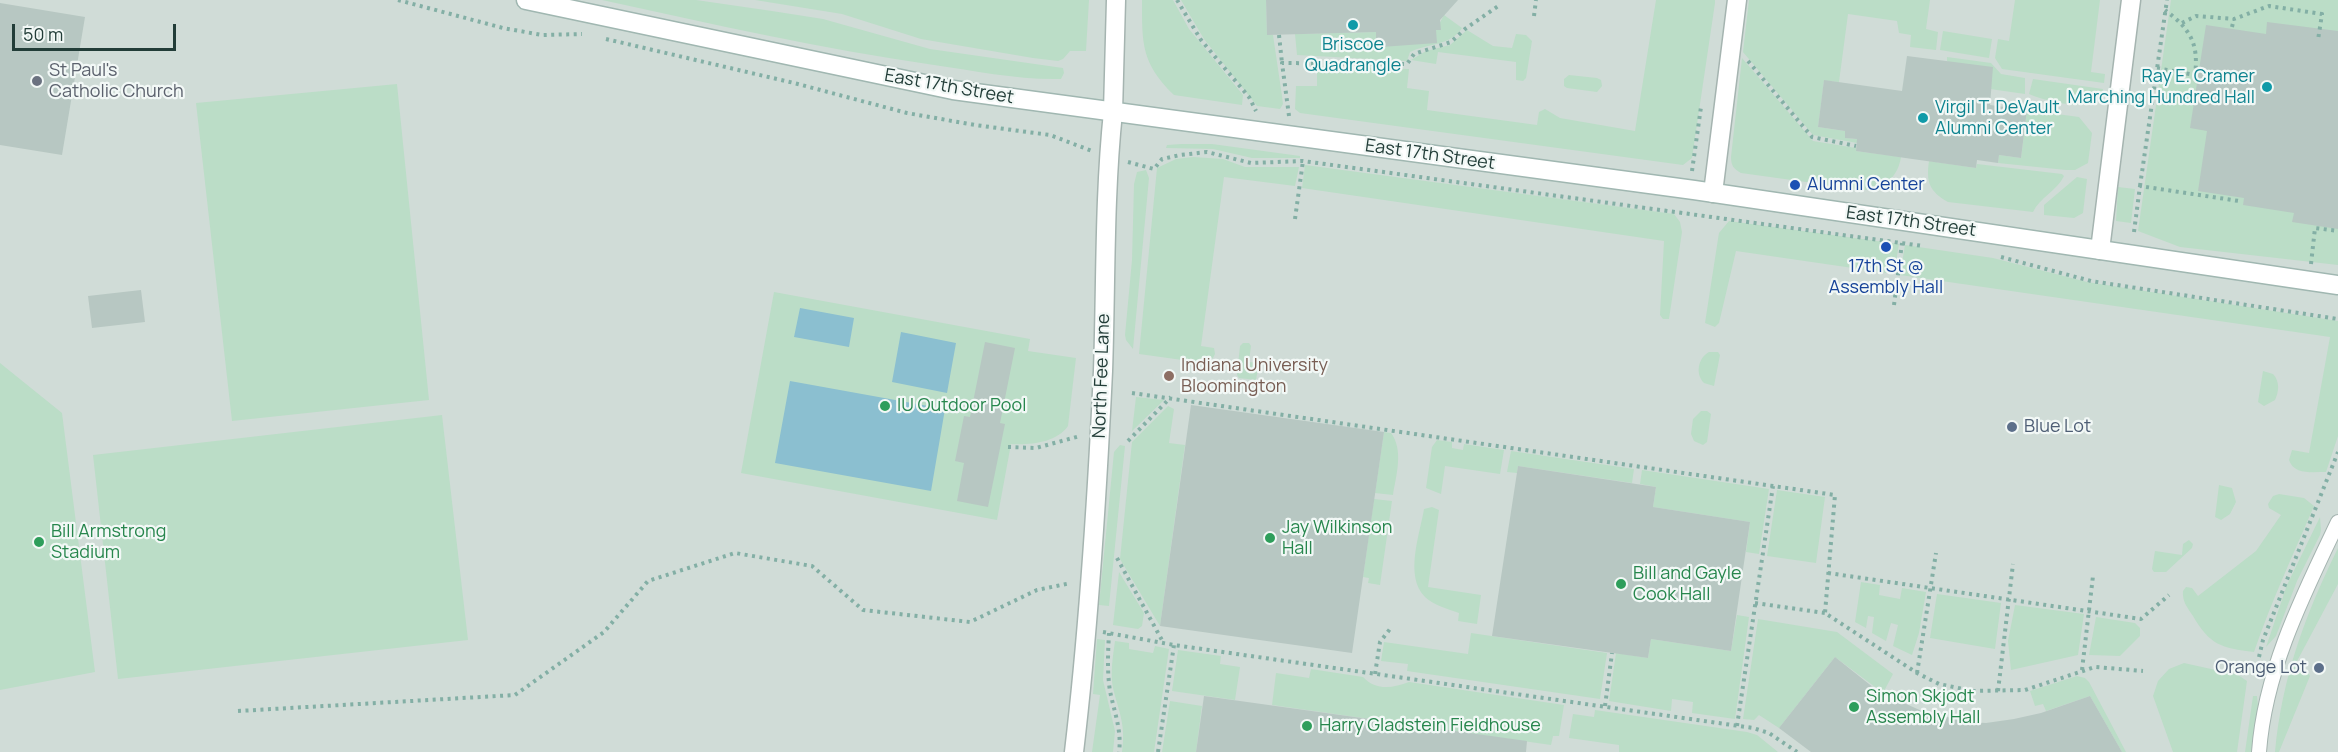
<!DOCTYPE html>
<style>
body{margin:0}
#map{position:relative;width:2338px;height:752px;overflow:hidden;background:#e2ece8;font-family:Manrope,sans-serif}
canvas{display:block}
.scale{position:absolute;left:12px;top:24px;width:164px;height:27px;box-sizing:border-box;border:3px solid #223d38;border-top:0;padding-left:8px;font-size:18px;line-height:21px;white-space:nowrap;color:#223d38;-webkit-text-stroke:4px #f2f8f6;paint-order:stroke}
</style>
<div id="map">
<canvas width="2338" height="752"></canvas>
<div class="scale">50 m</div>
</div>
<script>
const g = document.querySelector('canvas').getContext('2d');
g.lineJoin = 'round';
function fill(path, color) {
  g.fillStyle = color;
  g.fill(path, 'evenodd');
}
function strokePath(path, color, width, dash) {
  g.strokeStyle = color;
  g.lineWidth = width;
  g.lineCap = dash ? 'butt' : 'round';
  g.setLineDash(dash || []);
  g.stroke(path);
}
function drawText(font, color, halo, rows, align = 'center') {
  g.font = font + ' Manrope,sans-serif';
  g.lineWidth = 4.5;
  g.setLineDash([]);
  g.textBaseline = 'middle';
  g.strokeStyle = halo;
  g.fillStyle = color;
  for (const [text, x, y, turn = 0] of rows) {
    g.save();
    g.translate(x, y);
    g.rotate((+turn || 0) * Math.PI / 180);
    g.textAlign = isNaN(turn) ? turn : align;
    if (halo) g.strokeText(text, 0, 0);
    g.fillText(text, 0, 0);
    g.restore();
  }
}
fill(new Path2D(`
 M0,0H2338V752H0Z`), '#d0dcd7');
fill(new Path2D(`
 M602,0H696L772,11L823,19L930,49L1063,68L1064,73L1061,79C1018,80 976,71 934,65C822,49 712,24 602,0Z
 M755,0H1089L1086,51H1070L1063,59L1058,61L1033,58L921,39L842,14Z
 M1142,0H1173L1189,29L1243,95L1242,105L1174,95C1141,63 1142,43 1142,0Z
 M1181,0H1266L1267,35H1273L1282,96L1283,104L1280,109L1257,106L1204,39Z
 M1656,0H1715V3L1692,158L1683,165L1300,113L1295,109L1296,86H1317V66L1409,69L1407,88L1429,91L1427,110L1537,125L1539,112L1545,109L1560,118L1635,131Z
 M1749,0H1930L1926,29L1938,32L1936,50L1910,47L1911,35L1899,33L1897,21L1848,14L1839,82L1824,81L1818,127L1845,131V138L1857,139V143L1813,135L1743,52Z
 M2015,0H2100L2091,72L2105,74L2104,83L2002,69L1995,58L1998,39L2009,41Z
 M2171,0H2338V265L2180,247L2138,231Z
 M1444,15L1462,28C1450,46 1429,43 1410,52L1407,61L1297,55L1295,34L1376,32V41L1436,43V30Z
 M1467,30L1493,46L1512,48L1516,34L1526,35L1532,41L1526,78L1523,81L1516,80V62L1438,52L1436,64L1411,60L1426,51L1450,45Z
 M1943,31L1992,39L1989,58L1940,50Z
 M1947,57L1991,63L2001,74L2025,78V94L1990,89L1947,61Z
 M1742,58L1813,141L1856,148V151L1901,157C1898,177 1884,189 1864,190L1741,173C1734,169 1731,166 1731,157Z
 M1569,75L1597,78L1601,80L1602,86L1597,92L1567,88L1564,86V79Z
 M2033,79L2103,89C2099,115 2047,102 2029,94Z
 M397,84L429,400L232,421L196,103Z
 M2027,110L2079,117L2092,133L2088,163L2075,170H2066L1998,163L1999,155L2021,158Z
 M1181,144H1212L1300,156V158H1252L1213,149L1166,148L1167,145Z
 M1193,157L1223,159L1245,167H1299L1295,186L1224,177L1201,346L1214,348L1215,354L1213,358L1204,363L1139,354L1157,168L1176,159Z
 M1929,161L1976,168L1977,164L2062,174L2064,176C2057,191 2040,197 2033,212L1948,202C1929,191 1926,182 1929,161Z
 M1305,165L1674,214L1680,222L1682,232L1669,319H1663L1660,315L1664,241L1302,188Z
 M1146,170L1149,178L1133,349L1126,340L1125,335L1132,260L1134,184L1137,172Z
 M2077,177L2087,179L2083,213L2074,218L2044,215V205Z
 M2118,187L2135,189L2131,223L2116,221Z
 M1729,221L1899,244L1894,274L1736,251L1719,323L1715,327L1705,323L1718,239L1719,233Z
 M1905,245L1993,258L2087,282L2338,321V436L2326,472C2312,472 2294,475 2289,460L2292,450L2309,453L2330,337L1900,275Z
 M774,292L1030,339L1028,351L1076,358L1068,426C1056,443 1030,445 1011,444L997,520L741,473Z
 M1243,343H1249L1251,346L1249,362L1259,363L1256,380L1239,378L1237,375L1240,346Z
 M1709,352H1718L1720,355L1714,386L1704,383C1695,374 1698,358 1709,352Z
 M0,363L62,413L95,672L0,690Z
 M2263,371L2273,374C2280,381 2279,392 2275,400L2264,406L2258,402Z
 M1136,397L1164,400L1132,431Z
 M1168,406L1174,409L1169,443L1185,445L1160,626L1120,559L1132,442Z
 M1701,411H1707L1711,414L1707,442L1703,445L1694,441L1691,434L1693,419Z
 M442,415L468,640L118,679L93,455Z
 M1384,432L1391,433C1404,450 1396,476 1393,495L1375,493Z
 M1437,440L1452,442V448L1463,450L1464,444L1504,450L1500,474L1445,466L1441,494L1426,488L1432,447Z
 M1120,445L1125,446L1109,606L1099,605L1114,452Z
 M1511,451L1634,469L1632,483L1518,466L1517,473L1507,472Z
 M1642,470L1769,489L1759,554L1746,552L1750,522L1653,507L1656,487L1640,484Z
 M2219,485L2232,488L2236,502L2230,514L2221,520L2215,517Z
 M1777,490L1825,497L1816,563L1767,556Z
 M2279,494L2304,498L2314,506C2293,555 2271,602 2254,652C2221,648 2210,645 2193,616C2187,607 2182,601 2183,591L2186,587L2192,588L2198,596L2256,551L2281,515L2269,508L2268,504L2273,496Z
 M1374,499L1392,501L1380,585L1368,583L1369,578L1363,577Z
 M1432,507L1439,510L1428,587L1481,595L1477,624L1458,621L1459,613C1448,609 1433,605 1425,597C1404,576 1420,534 1424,509Z
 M2320,517L2321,530L2320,535L2297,581L2276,636L2266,647L2287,585Z
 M2189,540L2193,544L2192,548L2166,572H2154L2152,569L2155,551L2182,555L2183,544Z
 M2338,548V584L2295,665L2307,671L2310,676L2279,752H2275C2282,677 2305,615 2338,548Z
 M1119,572L1144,613L1142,626L1138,629L1113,625Z
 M1861,582L1880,585L1879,595L1900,599L1902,588L1926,592L1919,633L1912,655L1893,646L1898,625L1891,623L1886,641L1872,633L1874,617L1868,616L1866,628L1855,622Z
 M1937,594L2001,603L1995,649L1930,638Z
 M2015,605L2084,614L2078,655L2011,670L2008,641Z
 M1737,615L1749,617L1735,719L1692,713L1693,702L1672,699L1671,711L1609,701L1616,653L1648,658L1651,639L1731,651Z
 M2096,617L2135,623L2140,628V636L2120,656L2089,655Z
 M1758,619L1837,632L1893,674L1883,693L1835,657L1779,728L1759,715L1754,720L1743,719Z
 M1471,633L1607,653L1600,699L1407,671L1408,664L1381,661L1384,642L1468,654Z
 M1097,639L1105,640L1103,680L1115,731L1113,752H1092L1100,695L1093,694Z
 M1115,641L1129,643V649L1153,653L1155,646L1169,649L1154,752H1122C1126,724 1119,713 1113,688C1110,673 1113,656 1115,641Z
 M1178,650L1221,656L1220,664L1240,667L1235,700L1172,691Z
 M2184,663L2238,675L2247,681L2237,752H2173L2153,696L2158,681L2169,669Z
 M1311,669L1363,677C1376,691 1393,688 1409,682L1564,705L1559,736H1553L1551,745L1272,705L1276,673L1309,678Z
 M2077,676L2085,678L2089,682L2126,752H2122L2090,696L2046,711L2043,704L2035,706L2030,691Z
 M2253,696H2257L2258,706L2251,752H2245Z
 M1170,701L1202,706L1196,752H1162Z
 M1595,710L1747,732L1757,735L1778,752H1619V745L1569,738L1573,714L1594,717Z`), '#bbddc7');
fill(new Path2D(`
 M800,308L854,318L849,347L794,337Z
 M901,332L956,343L947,393L892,382Z
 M790,381L945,409L931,491L775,463Z`), '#8bbfd0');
fill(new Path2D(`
 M1266,0H1458L1440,20L1441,30H1436L1437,43L1381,47V41H1376V32L1267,35Z
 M0,3L85,17L62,155L0,145Z
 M2267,22L2338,31V229L2292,222L2294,213L2243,205L2244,198L2198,191L2207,131L2190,128L2206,25L2266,34Z
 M1907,56L1993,67L1990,105L2027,110L2021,158L1999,155L1998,163L1977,160L1976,168L1856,151L1857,139L1845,138V131L1818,127L1824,80L1902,91Z
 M141,290L145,322L92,328L88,296Z
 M985,342L1015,348L1000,423L1005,424L988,507L957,501L964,463L955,461L964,416L970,417Z
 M1191,405L1384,432L1352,653L1160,626Z
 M1518,466L1656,487L1653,507L1750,522L1731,651L1651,639L1648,658L1492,636Z
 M1835,657L1874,688L1904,703L1924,712L1970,722L1986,723L2014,719L2041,713L2090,696L2122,752H1811L1779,728Z
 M1204,696L1527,741L1526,752H1196Z`), '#b7c7c2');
const service = new Path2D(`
 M2259,752C2265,670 2303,595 2338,522`);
const minor = new Path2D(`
 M1113,112L1116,0
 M1713,193L1737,0
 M2100,250L2131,0`);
const tertiary = new Path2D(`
 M1074,752C1089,626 1097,498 1103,371C1106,285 1104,198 1113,112`);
const secondary = new Path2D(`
 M526,0L953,90L1694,190L2338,285`);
strokePath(service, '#a5b4b0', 16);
strokePath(minor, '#a5b4b0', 21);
strokePath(tertiary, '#a5b4b0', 21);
strokePath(secondary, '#a0b7b1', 21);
strokePath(new Path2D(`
 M398,0L503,28L542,35L582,34
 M1177,0L1201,40L1249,97L1256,111
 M1534,16L1536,0
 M2182,23L2196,16L2234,19L2269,6L2322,14L2318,40
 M2232,27L2234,19
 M1279,35L1282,63
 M606,39L794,83L907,113L975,125L1050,135L1092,151
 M1748,61L1812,137L1856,146
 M2157,68L2195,75C2199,43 2190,29 2165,10
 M1289,116L1282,63L1407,64L1414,54L1451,42L1465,29L1501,4
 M1128,162L1154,169L1162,159L1180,155L1207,152L1251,163L1303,161L1923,246
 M1692,171L1701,107
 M2140,186L2167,0
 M1295,219L1303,161
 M2134,232L2140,186L2239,201
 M2001,257L2091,281L2338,319
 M2311,264L2315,228L2338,231
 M1894,305L1902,243
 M1132,393L1835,495L1825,613L1917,673L1939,684L1973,691L2025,690L2095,667L2143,671
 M1128,441L1171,397
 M1008,447L1036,448L1080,436
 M1117,558L1163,642
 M1828,573L2141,619L2169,595
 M1755,603L1825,613
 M1103,632L1174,645L1753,728L1769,733L1797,752
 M1109,633C1108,652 1107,672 1110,691C1114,711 1122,731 1119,752
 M2259,657L2263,640L2338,452
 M2082,670L2093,576
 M1917,673L1936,553
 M1375,674L1380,642L1390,629
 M1998,691L2013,564
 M1605,706L1612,653
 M238,711L515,695L604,632L648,581L735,553L812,566L863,610L970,622L1037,590L1071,583
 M1737,726L1773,486
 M1158,752L1174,645`), '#83afa5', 4, [3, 4.5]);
strokePath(service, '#fff', 14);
strokePath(minor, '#fff', 18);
strokePath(tertiary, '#fff', 18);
strokePath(secondary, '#fff', 18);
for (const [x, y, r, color] of [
 [1353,25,6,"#0f9aa8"],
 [37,81,6,"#6b7280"],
 [2267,87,6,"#0f9aa8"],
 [1923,118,6,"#0f9aa8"],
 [1795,185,6,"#1a4fb4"],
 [1886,247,6,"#1a4fb4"],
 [1169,376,6,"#8d6e63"],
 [885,406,6,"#2e9e5b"],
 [2012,427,6,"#5c6f8a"],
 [1270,538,6,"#2e9e5b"],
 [39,542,6,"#2e9e5b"],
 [1621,584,6,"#2e9e5b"],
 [2319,668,6,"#5c6f8a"],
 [1854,707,6,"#2e9e5b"],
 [1307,726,6,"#2e9e5b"]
]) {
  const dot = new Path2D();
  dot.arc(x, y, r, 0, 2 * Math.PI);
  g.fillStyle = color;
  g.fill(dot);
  strokePath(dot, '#f2f8f6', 2);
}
drawText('18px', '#0d838f', '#f2f8f6', [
 ["Briscoe",1353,45],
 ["Quadrangle",1353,66],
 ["Ray E. Cramer",2255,77,"right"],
 ["Marching Hundred Hall",2255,98,"right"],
 ["Virgil T. DeVault",1935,108,"left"],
 ["Alumni Center",1935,129,"left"]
]);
drawText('18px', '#5b616d', '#f2f8f6', [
 ["St Paul's",49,71],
 ["Catholic Church",49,92]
], 'left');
drawText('18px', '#223d38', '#f2f8f6', [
 ["East 17th Street",949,87,10],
 ["East 17th Street",1430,155,8],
 ["East 17th Street",1911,222,8],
 ["North Fee Lane",1102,376,-88]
]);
drawText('18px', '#164399', '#f2f8f6', [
 ["Alumni Center",1807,185],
 ["17th St @",1886,267,"center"],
 ["Assembly Hall",1886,288,"center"]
], 'left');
drawText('18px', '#785e54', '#f2f8f6', [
 ["Indiana University",1181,366],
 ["Bloomington",1181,387]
], 'left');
drawText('18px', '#27864d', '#f2f8f6', [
 ["IU Outdoor Pool",897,406],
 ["Jay Wilkinson",1282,528],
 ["Hall",1282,549],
 ["Bill Armstrong",51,532],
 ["Stadium",51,553],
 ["Bill and Gayle",1633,574],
 ["Cook Hall",1633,595],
 ["Simon Skjodt",1866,697],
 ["Assembly Hall",1866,718],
 ["Harry Gladstein Fieldhouse",1319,726]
], 'left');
drawText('18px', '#4e5e75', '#f2f8f6', [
 ["Blue Lot",2024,427],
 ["Orange Lot",2307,668,"right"]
], 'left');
</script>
